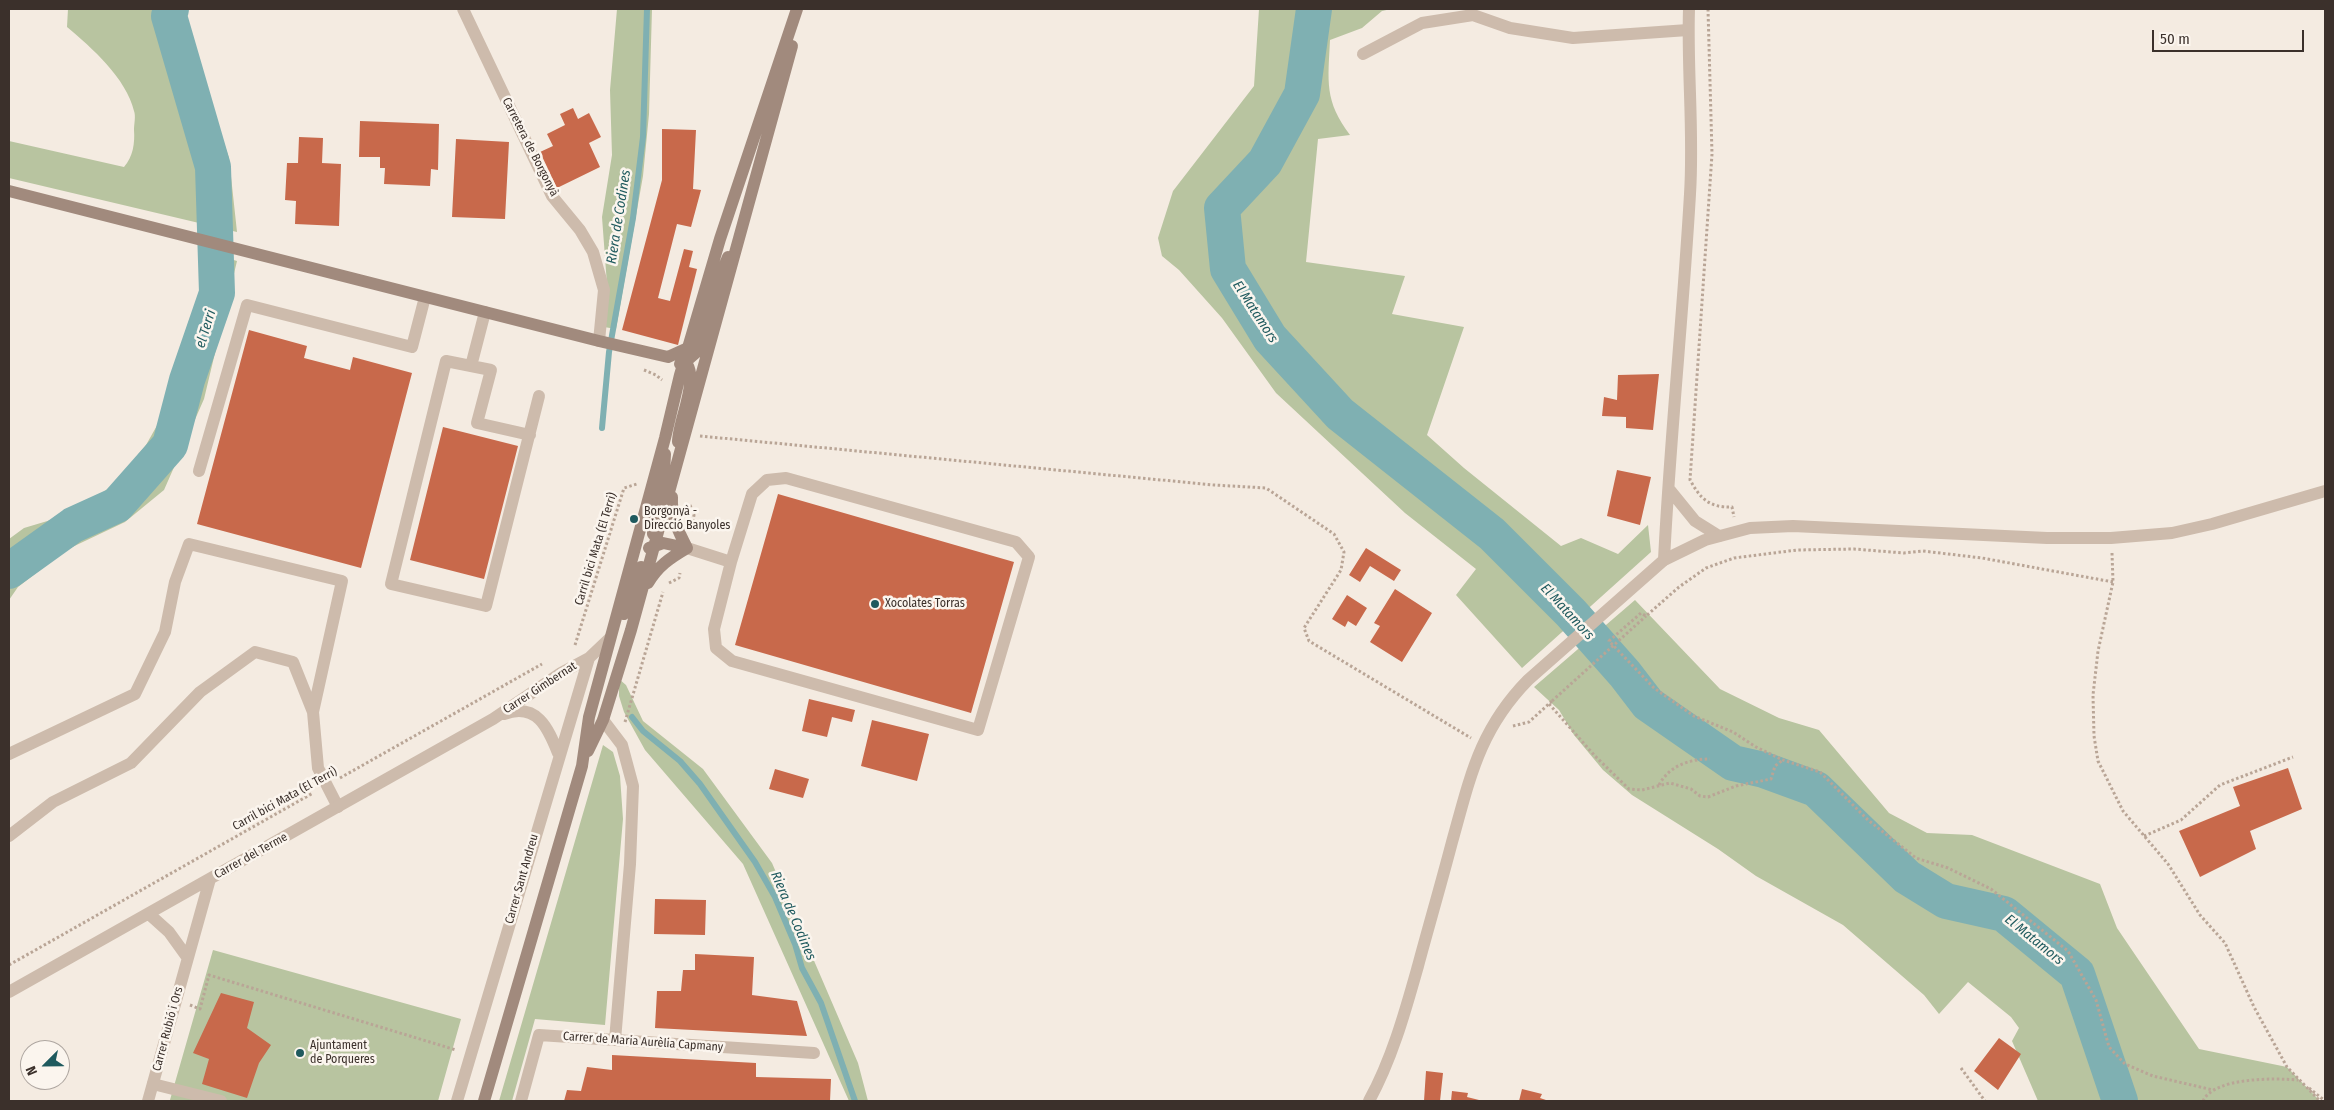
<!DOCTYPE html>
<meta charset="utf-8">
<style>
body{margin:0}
#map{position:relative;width:2334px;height:1110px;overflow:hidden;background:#f4ebe1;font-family:"Fira Sans Condensed",sans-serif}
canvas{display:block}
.frame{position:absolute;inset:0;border:10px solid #3b302b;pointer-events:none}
.north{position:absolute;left:20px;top:1040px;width:50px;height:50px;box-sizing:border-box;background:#fbf5ee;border:1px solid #aea6a0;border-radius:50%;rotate:247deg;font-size:14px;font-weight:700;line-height:20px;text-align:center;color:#3b302b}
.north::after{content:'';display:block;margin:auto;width:18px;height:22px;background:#1f5a5e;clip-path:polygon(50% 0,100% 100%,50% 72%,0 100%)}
.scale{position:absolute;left:2152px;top:30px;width:152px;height:22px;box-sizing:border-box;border:2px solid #3b302b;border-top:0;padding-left:6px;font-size:15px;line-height:18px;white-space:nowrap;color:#3b302b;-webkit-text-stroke:4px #fbf5ee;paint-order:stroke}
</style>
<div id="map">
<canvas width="2334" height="1110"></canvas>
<div class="frame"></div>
<div class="north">N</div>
<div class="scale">50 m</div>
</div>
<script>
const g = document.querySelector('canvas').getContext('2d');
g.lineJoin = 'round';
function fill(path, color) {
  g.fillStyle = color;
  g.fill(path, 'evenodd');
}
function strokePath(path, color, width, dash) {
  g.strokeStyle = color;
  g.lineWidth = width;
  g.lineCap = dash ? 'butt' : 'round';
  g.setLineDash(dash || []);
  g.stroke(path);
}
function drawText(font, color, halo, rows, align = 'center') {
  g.font = font + ' "Fira Sans Condensed",sans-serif';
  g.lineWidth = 5;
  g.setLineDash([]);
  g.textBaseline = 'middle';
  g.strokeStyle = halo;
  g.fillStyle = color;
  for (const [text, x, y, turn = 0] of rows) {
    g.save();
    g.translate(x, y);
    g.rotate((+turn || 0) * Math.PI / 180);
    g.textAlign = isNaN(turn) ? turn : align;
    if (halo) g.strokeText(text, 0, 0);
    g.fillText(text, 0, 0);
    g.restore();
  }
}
fill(new Path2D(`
 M68,9H180L189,74L224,143L229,158L237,232L9,178V141L124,167C133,157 135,143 134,130C134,124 136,116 134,111C126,78 92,48 67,27Z
 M617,9H652L649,114L643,176L616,329L604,327L608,298L602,217L612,155L610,90Z
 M1259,9H1391L1382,11L1362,28L1330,40C1328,81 1324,101 1350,135L1318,139L1306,262L1405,276L1392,314L1464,327L1427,435L1464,468L1561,546L1581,538L1618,554L1648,525L1651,552L1522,668L1456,595L1476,569L1405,513L1276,393L1222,318L1179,270L1162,256L1158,238L1173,191L1254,86Z
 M210,253L237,261L204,399L164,490L125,522L66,550L18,587L9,600V539L24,528L74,513L113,485L146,445L168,406Z
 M1635,600L1720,689L1779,718L1819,730L1889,813L1927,833L1972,835L2100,884L2117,928L2199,1049L2287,1067L2320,1101H2038L2012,1041L2019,1028L2011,1017L1968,982L1939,1014L1924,995L1843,925L1756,876L1718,849L1632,795L1603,770L1574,735L1559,710L1534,687Z
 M619,679L626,685L643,721L703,769L772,863L858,1063L868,1101H849L743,864L645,750L624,712L619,696Z
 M603,745L613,752L620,776L623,819L605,1025L535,1019L512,1101H499Z
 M213,950L461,1019L438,1101L170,1100Z`), '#b8c4a0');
fill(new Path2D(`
 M1733,748L1746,762L1764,770L1724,778L1719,764L1722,755Z`), '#7fb0b2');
strokePath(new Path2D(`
 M602,428L609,352L633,218L643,137L647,9
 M632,717L643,731L680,761L700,784L755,862L775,897L795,944L802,968L821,1003L855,1101`), '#7fb0b2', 6);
strokePath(new Path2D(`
 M1314,9L1302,94L1265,162L1222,208L1228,269L1270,338L1340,414L1492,534L1571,613L1625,674L1648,704L1733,763L1764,770L1816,789L1907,877L1946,901L2004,914L2077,974L2120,1101
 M9,571L73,525L117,505L170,445L187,380L217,293L213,167L169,16L171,9`), '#7fb0b2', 36);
fill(new Path2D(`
 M573,108L578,119L589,113L601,137L589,143L600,167L557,188L540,152L553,146L547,134L565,125L560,114Z
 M360,121L439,124L438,170L431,169L430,186L384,184L385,168H380V157H359Z
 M662,129L696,130L693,189L701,190L691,227L677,224L658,298L670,301L684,249L693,251L689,267L697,269L678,345L622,330L662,180Z
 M299,137L323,138L322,163L341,164L339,226L295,224L296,201L285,200L287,163H298Z
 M456,139L509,142L505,219L452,217Z
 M249,330L307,346L304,358L350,370L353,357L412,373L361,568L197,524Z
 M1659,374L1653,430L1626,428V417L1602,416L1604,397L1617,400L1618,375Z
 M443,427L518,446L484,579L410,560Z
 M1617,470L1651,477L1640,525L1607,516Z
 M778,494L1014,562L971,713L735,645Z
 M1366,548L1401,570L1394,581L1370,566L1360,582L1349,575Z
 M1395,589L1432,613L1402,662L1370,642L1380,626L1374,623Z
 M1347,595L1367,608L1356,626L1348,621L1345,627L1332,619Z
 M809,699L855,710L852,722L832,717L827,737L802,731Z
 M872,720L929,734L917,781L861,766Z
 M2288,768L2302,809L2250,831L2256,849L2200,877L2179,831L2240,806L2233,787Z
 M775,769L809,779L803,798L769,789Z
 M655,899L706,900L705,935L654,934Z
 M695,954L754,957L752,995L797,1001L807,1036L655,1028L657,991H681L683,970H695Z
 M221,993L254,1002L247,1028L271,1045L259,1063L247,1098L202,1084L209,1059L193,1053Z
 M1999,1038L2021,1054L1998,1090L1974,1071Z
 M612,1055L756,1063V1077L831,1079L830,1101H564L567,1090L581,1091L587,1067L612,1070Z
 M1426,1071L1443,1073L1440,1101H1424Z
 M1522,1089L1542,1094L1540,1098L1549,1101H1519Z
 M1452,1091L1468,1093L1467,1097L1483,1101H1451Z`), '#c8694b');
strokePath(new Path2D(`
 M1708,9L1712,154L1690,480C1700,498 1709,508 1732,507L1734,517
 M644,370L656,375L662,380
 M700,436L1214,485L1266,488L1334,534L1344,552L1341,570L1304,628L1309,641L1471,738
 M690,505L694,515L693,521
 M2112,553L2113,582L2098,651L2093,695L2094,736L2098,761L2123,811L2168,864L2200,915L2225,943L2254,1007L2287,1067L2320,1101
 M2113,582L1982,558L1923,551L1904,553L1854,549L1797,550L1734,558L1706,568L1679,587L1646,616L1641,613L1609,641L1654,688L1694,716L1733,732L1756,747L1783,760L1820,772L1868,820L1916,858L1948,868L1991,889L2068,951L2096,1000L2109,1047L2125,1064L2153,1076L2213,1090
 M669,583L679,578L680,573
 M575,645L624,488L637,484
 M1549,704L1595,756L1629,789L1642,790L1670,783L1691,789L1700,796L1708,797L1736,786L1771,779L1775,766L1783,760
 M625,722L663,592
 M1513,726L1529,722L1552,701
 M340,778L542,664
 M1659,785C1669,766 1689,759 1710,759
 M2144,836L2181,820L2220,785L2293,757
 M9,965L313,793
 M190,1005L200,1009L209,975L456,1050
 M1961,1068L1985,1101
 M2309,1088L2325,1101
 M2203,1101C2214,1077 2275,1078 2298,1080`), '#b9a596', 3, [2.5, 2.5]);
strokePath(new Path2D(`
 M1363,54L1422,23L1473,15L1510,28L1573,38L1688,30
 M471,366L485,312
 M530,435L477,423L491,370L446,361L391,584L486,606L539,396
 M199,471L247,305L412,347L425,297
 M687,548L731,562L752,494L767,480L786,478L1016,542L1029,557L978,730L732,661L716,648L714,629L731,562
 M9,754L135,694L165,632L175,582L189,544L342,581L313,712
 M9,836L53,802L131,763L200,692L255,652L293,662L313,712L318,768L338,807
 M615,1040L814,1053
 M153,1084L221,1101`), '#cdbbac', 12);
strokePath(new Path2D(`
 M463,9L552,196L580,230L593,252L604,290L599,341
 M1669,489L1695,521L1719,536
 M1664,560C1670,438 1683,316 1690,194C1694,132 1687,71 1689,9
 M504,714C537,702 548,728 558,753
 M149,914L169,932L187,957
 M9,992L493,719L561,673L589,658L610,638
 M148,1101L210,879
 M457,1101L589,658
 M521,1101L539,1035L615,1040L630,864L633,786L622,745L603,720`), '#cdbbac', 12);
strokePath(new Path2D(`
 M1369,1101C1392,1059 1405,1012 1418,966C1429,925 1441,884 1452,842C1470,778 1479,730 1528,680L1664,560L1705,540L1750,528L1793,526L2047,538H2111L2172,533L2212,524L2325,491`), '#cdbbac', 12);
strokePath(new Path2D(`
 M9,191L599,341L668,357L688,348
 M680,364H683L700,349L721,274L728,257
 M678,442C678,420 703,373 682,359
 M672,497C671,516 678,531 687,548
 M657,538L653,534C652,506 665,482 665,454
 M649,548L663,543L687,548
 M648,583C658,566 670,558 687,548
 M624,614L641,567
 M588,751L603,720L631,630L792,46
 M484,1101L582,766L589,717L665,438L680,375L720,239L797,9`), '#a18a7d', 12);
strokePath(new Path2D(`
 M1552,701L1646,616`), '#b9a596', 3, [2.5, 2.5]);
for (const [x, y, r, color] of [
 [634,519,5,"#1f5a5e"],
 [875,604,5,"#1f5a5e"],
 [300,1053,5,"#1f5a5e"]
]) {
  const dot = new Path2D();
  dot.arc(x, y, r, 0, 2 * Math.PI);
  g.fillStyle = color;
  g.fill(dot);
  strokePath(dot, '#fbf5ee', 2);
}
drawText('12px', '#3b302b', '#fbf5ee', [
 ["Carretera de Borgonyà",530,147,63],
 ["Carril bici Mata (El Terri)",596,549,-73],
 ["Carrer Gimbernat",540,688,-33],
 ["Carril bici Mata (El Terri)",285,799,-29],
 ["Carrer del Terme",251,856,-29],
 ["Carrer Sant Andreu",522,879,-74],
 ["Carrer Rubió i Ors",168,1029,-75],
 ["Carrer de Maria Aurèlia Capmany",643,1042,4]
]);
drawText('12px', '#3b302b', '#fbf5ee', [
 ["Borgonyà -",644,512],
 ["Direcció Banyoles",644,526],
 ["Xocolates Torras",885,604],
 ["Ajuntament",310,1046],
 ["de Porqueres",310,1060]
], 'left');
drawText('italic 14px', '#1f5a5e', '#fbf5ee', [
 ["Riera de Codines",619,217,-81],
 ["El Matamors",1255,312,57],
 ["el Terri",206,329,-73],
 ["El Matamors",1567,612,47],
 ["Riera de Codines",793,916,67],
 ["El Matamors",2034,940,39]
]);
</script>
